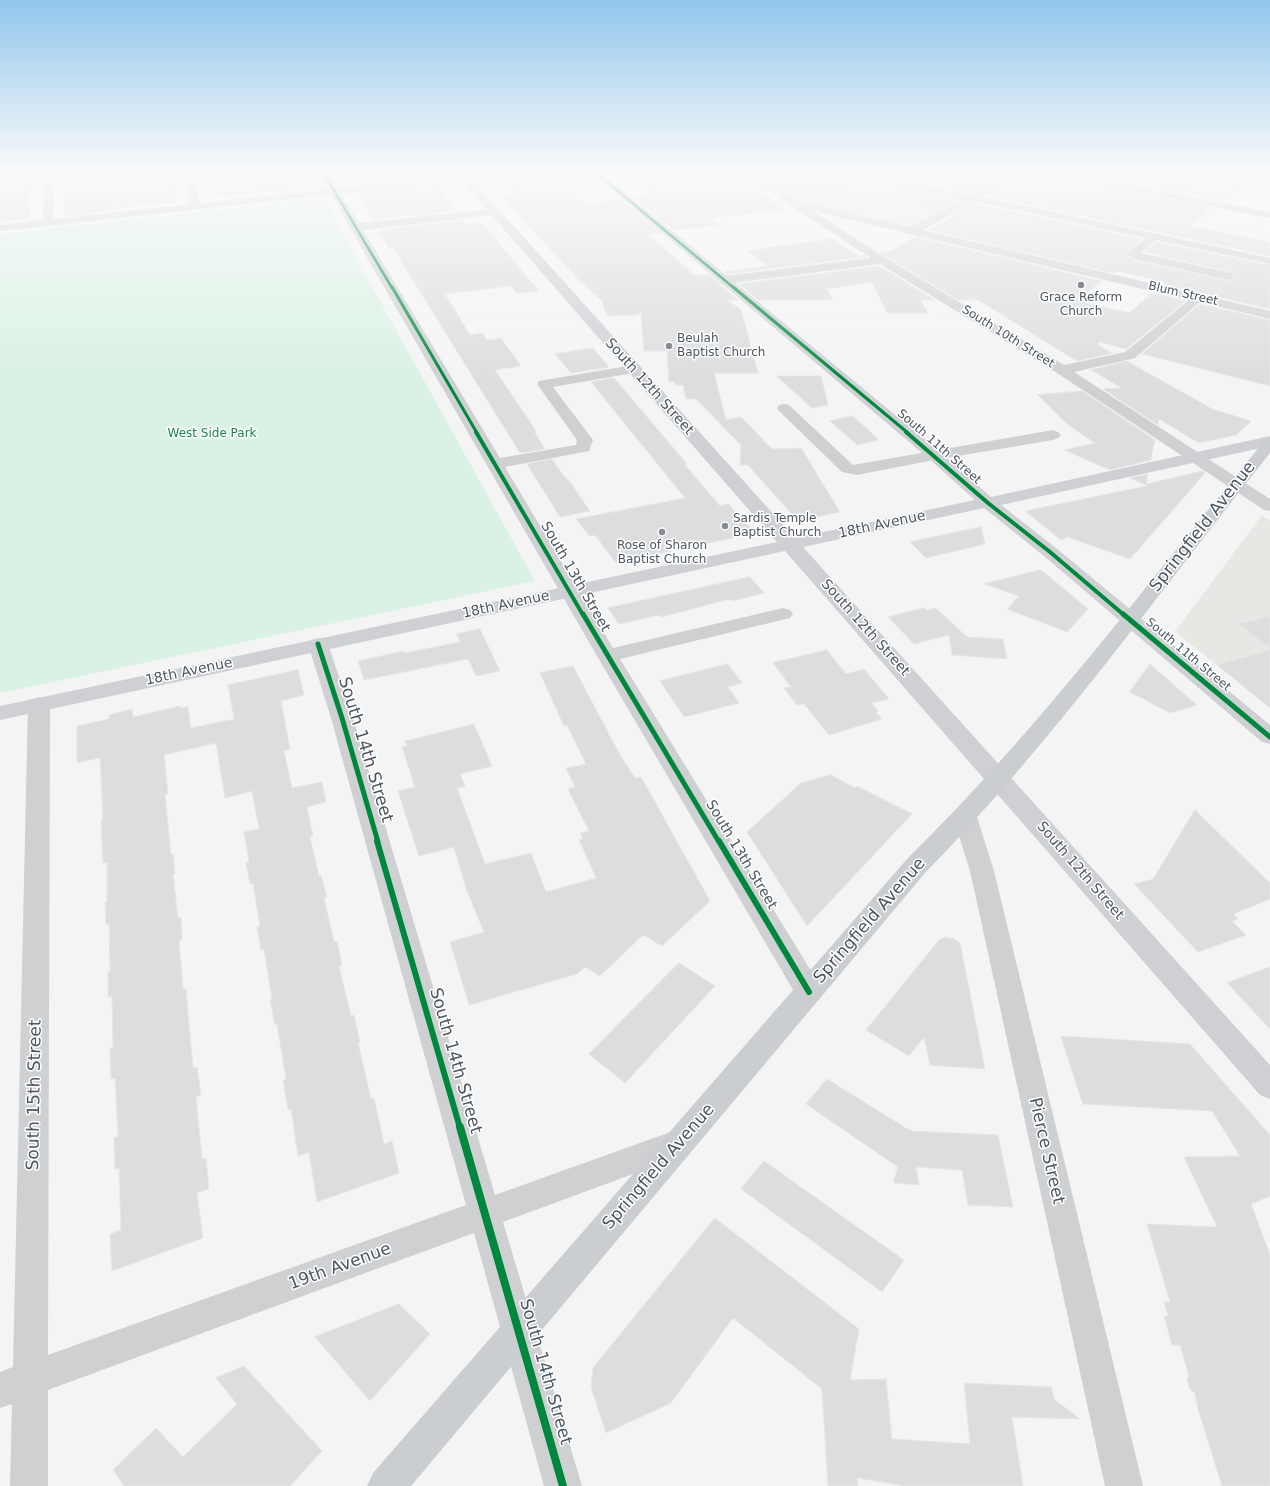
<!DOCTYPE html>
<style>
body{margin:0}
canvas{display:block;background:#f4f4f4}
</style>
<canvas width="1270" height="1486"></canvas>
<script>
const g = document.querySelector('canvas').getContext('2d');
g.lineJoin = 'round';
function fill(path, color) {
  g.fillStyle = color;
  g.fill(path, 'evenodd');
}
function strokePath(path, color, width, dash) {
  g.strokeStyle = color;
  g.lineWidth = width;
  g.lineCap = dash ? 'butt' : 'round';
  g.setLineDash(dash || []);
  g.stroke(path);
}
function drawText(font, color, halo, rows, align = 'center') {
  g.font = font + ' "DejaVu Sans",sans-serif';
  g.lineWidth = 3;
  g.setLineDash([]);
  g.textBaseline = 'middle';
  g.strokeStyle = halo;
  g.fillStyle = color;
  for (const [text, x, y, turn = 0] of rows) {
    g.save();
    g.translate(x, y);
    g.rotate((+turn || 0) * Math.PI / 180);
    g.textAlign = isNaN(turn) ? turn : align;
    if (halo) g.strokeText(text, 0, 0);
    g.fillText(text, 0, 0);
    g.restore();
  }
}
fill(new Path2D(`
 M1262,515L1270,521V708L1178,634L1176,630Z`), '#e8e7e3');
fill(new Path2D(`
 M746,172H849L971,198L912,230L793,202Z`), '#e6e5e6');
fill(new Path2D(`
 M323,198L535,581L0,693V234Z`), '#d9f2e3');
const building = new Path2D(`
 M0,172H31L29,218L0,221Z
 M65,172H182L185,189L173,190L176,203L120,207V210L65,216Z
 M195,172H315L316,186L216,197L210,177L211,186L198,187Z
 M345,172H426L429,176L352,185Z
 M626,172H728L772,199H768L785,209L711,218L719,225L674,230L635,198L654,196L648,191H650Z
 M795,172H845L851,176L959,200L936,212L836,190L822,192L812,185L794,181Z
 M876,172H1008L972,193Z
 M1026,172H1040L1046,176L1213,208L1190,226L1270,242V256L987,196Z
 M1073,172H1138L1181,193Z
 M1158,172H1205L1241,187L1222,201L1186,194L1192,190L1191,187Z
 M559,179L585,204L621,200L659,232L647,234L696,276L709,274L738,300H728L741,310L758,373H714L726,420L741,417L772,449L801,448L840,512L798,521L748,465H740L741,445L696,399H686L683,385H675V382H669L667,351H644L641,312L638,315L607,316L602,301L577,278L499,194L515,193L507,185Z
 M436,185L457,211L372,220L366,211H368L358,194Z
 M974,203L1142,239L1126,253L1128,257L1139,261L1228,281L1232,280L1235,277L1232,272L1144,252L1156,242L1270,265V309L1163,284L1165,282L1116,271L1113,273L929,230L955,216L952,215Z
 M463,220L467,225L482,223L539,291L517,293L511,286L445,294L470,335L482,333L487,340L501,338L521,366L495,370L536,431H534L545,449L520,453L393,248H389L378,230Z
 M916,237L1102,281L1077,300L1129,313L1152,293L1186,301L1126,349L1099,342L1098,345L1112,353L1077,361L978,300L971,298L973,300H958L880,253L890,251Z
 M832,239L860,256L864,255L867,257L727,274L725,272L768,266L747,251Z
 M880,266L935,300H921L928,313H887L872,282L827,289L833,300H758L739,284Z
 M1200,304L1270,320V386L1142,354Z
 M593,348L609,367L571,373L555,354Z
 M1127,361L1212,409L1251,421L1236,435L1199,443L1159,419L1158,425L1103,389L1122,388L1091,370Z
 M777,376H821L828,405L812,408Z
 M614,378L687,464H684L720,506L728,504L755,533L616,563L595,535L589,536L576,519L685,498L591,382Z
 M1082,391L1155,440L1152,453H1151L1152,454L1151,460L1110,470L1064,450L1095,443L1067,424L1038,395Z
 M853,416L879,440L857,445L830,421Z
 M552,459L566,479H568L590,511L560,517L527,464Z
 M1203,471L1205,473L1130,559L1067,537L1061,540L1025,511L1147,486L1130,478L1148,474L1146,484Z
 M981,527L985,544L926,558L910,542Z
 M1041,570L1088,609L1067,632L1007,609L1019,596L984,584Z
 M750,577L764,593L732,601L730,599L661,617L659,615L619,624L608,608Z
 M924,608L927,610L936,608L967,637L1003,639L1007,659L952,655L949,635L914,644L888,617Z
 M1270,616V648L1239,624Z
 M480,629L500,671L476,676L468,659L364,680L358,661L404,651L405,653L460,642L457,634Z
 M827,650L846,674L864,669L889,699L871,703L878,711L876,712L882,719L829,735L804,704L797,705L784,688L791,687L773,663Z
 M1270,650V708L1217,665Z
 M728,664L742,683L728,687L739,703L684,717L660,681Z
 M1150,664L1197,705L1170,713L1130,692Z
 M573,666L620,755L635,778L641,777L710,901L662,946L643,935L600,976L585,967L577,974L469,1005L450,942L484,932L467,891L454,847L419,856L398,791L415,787L402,747L407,746L405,741L474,724L492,766L460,774L465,786L457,788L485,864L531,853L546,892L596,878L579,840L583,839L580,833L589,831L568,789L575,787L566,768L586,764L567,725L564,726L540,673Z
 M298,670L304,695L281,701L290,749L284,751L292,788L322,782L326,802L307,807L313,836L310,837L319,876H321L327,897L324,898L334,942L337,941L342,965L339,966L351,1016L354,1015L360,1042L358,1043L371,1099L374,1098L384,1144L392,1141L399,1173L317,1202L309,1152L298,1156L291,1109L288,1110L283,1080L286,1079L277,1024L275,1025L270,1000L272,999L264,949L261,950L257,927L260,926L253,883L250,884L246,863L249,862L244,832L259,829L252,791L225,798L216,743L164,755L168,794H165L171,855L173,854L175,874L173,875L178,918L181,917L182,940L179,941L183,989H186L193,1068L197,1067L201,1095L196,1097L202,1159L206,1158L209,1189L197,1193L203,1238L112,1271L110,1234L121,1230L119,1168L115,1169L114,1138L118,1136L115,1078L111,1079L110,1048H113L112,996L108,997V972L110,971L109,924L106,925L105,903L107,902V862L103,863L101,821L103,820L100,758L77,763V726L109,719V715L132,709L133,717L180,706V708L188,707L191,728L234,719L228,685Z
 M831,775L855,788L857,786L912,814L807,926L747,832L801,783Z
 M1195,810L1270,883V899L1233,914L1238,919L1232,921L1246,935L1198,952L1134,884L1153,879Z
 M945,937L954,939L960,943L985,1069L930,1065L924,1037L909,1056L866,1030L939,940Z
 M679,963L715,986L625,1083L589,1054Z
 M1270,967V1029L1227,983Z
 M1061,1036L1190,1044L1270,1135V1196L1251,1204L1270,1255V1486H1222L1198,1409L1195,1393L1190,1390L1187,1378L1189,1376L1180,1345H1172L1164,1316H1168L1164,1302H1170L1147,1224L1217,1227L1184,1157L1240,1156L1212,1111L1083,1104Z
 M827,1079L909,1130L910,1128L911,1131L998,1135L1013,1207L968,1205L962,1170L916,1167L919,1185L893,1183L898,1167L806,1104Z
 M764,1161L904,1260L882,1292L741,1189Z
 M715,1218L859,1329L850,1380L886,1379L892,1439L970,1444L964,1383L1051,1387L1054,1399L1080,1419L1012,1417L1023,1486H905L857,1478L858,1486H828L822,1389L733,1318L671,1403L606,1433L591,1387L593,1368Z
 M399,1304L430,1334L370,1401L315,1337Z
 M244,1366L322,1451L290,1486H124L113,1470L156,1428L183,1457L237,1404L216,1378Z`);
fill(building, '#ddddde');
strokePath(building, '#e5e6e7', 1);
fill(new Path2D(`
 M44,172H54L53,219L190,204L183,172H193L200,203L328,189L318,172H328L338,188L481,172H516L511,175L341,194L359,223L494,209L499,212L494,215L363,230L500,458L576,445L577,440L537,384L539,381L633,365L638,366L640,369L638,372L633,373L553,387L593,440L589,451L505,467L613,648L783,608L790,610L793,614L790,618L620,659L819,984L823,992L819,1000L809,1003L799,1000L597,656L331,195L0,231V225L43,220Z
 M740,172H752L805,206L810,204L911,227L963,199L851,175L846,172H867L972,195L1012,172H1025L983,197L1270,258V264L1156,240L1141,253L1232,273L1234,276L1232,279L1228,280L1139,260L1129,256L1127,254L1129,252L1145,238L974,201L923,230L1270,311V319L1200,302L1135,358L1074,372L1270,499V511L1264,510L1057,373L880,264L725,284L721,283L719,280L721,277L725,276L871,258ZM813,211L1189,300L1125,352L1064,365L886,258Z
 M1041,172H1063L1270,212V218L1046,175Z
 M1139,172H1153L1190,188L1191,190L1186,193L1182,192Z
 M784,404L789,405L853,465L1053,430L1058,432L1061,435L1058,438L1053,440L934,460L857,475L842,472L779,411L777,408L779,405Z
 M318,638L325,640L328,644L353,718L495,1195L679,1129L690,1133L694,1143L690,1153L503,1222L582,1486H544L474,1233L48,1390V1486H10L12,1404L0,1408V1372L13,1367L28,704L32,699L39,697L46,699L50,704L48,1355L466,1205L331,718L308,644L311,640Z
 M965,809L973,811L977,817L994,871L1143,1486H1105L970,871L953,817L957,811Z`), '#ced0d2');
fill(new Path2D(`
 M454,172H465L795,538L975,500L928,458L590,172H601L940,452L991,497L1270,436V446L1001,505L1056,548L1270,725V744L1262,742L1044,556L984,508L803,547L1270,1065V1099L1260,1095L785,551L0,720V706L777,542Z`), '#ced0d4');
fill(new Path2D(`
 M1270,438V453C1157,595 1052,743 925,873L411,1486H367L373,1473L907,859C1039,730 1148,582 1265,440Z`), '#caced1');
strokePath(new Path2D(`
 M323,172L392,288
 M595,172L734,288`), '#00873e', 2.5);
strokePath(new Path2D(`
 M392,287L477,433
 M733,287L908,433`), '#00873e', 3);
strokePath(new Path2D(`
 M476,432L583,615
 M906,432L988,503L1050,552L1124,615`), '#00873e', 4);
strokePath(new Path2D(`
 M583,614L719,842
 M1123,614L1270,737
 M318,644L342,718L378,842`), '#00873e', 5);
strokePath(new Path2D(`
 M377,841L460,1128
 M719,841L809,992`), '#00873e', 6);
strokePath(new Path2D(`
 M460,1127L563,1486`), '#00873e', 8);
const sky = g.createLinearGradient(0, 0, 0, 380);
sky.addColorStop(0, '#91c6eb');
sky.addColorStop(0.45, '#fafafa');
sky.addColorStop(1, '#fafafa00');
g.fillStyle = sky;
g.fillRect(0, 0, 1270, 380);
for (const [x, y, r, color] of [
 [1081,285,4,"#868d94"],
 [669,346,4,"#868d94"],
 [725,526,4,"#868d94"],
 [662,532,4,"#868d94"]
]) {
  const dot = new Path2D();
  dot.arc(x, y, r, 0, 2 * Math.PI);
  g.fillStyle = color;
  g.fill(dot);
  strokePath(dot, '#fff', 1.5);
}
drawText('12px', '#4a5661', '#fff', [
 ["Blum Street",1183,294,13],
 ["South 10th Street",1008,337,32],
 ["South 11th Street",939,447,41],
 ["South 11th Street",1188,655,40]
]);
drawText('12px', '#4a5661', '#fff', [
 ["Grace Reform",1081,298],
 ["Church",1081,312],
 ["Beulah",677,339,"left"],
 ["Baptist Church",677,353,"left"],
 ["Sardis Temple",733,519,"left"],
 ["Baptist Church",733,533,"left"],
 ["Rose of Sharon",662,546],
 ["Baptist Church",662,560]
]);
drawText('12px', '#17864f', '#fff', [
 ["West Side Park",212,434]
]);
drawText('14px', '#4a5661', '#fff', [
 ["South 12th Street",649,387,48],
 ["18th Avenue",882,525,-12],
 ["South 13th Street",575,577,60],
 ["18th Avenue",506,605,-12],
 ["South 12th Street",865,628,48],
 ["18th Avenue",189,672,-12],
 ["South 13th Street",741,855,59],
 ["South 12th Street",1080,871,49]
]);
drawText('17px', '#4a5661', '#fff', [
 ["Springfield Avenue",1203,527,-52],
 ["South 14th Street",365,750,73],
 ["Springfield Avenue",870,921,-49],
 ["South 14th Street",455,1061,74],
 ["South 15th Street",35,1095,-89],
 ["Pierce Street",1046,1151,77],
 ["Springfield Avenue",659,1167,-49],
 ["19th Avenue",340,1267,-20],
 ["South 14th Street",545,1372,74]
]);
</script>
